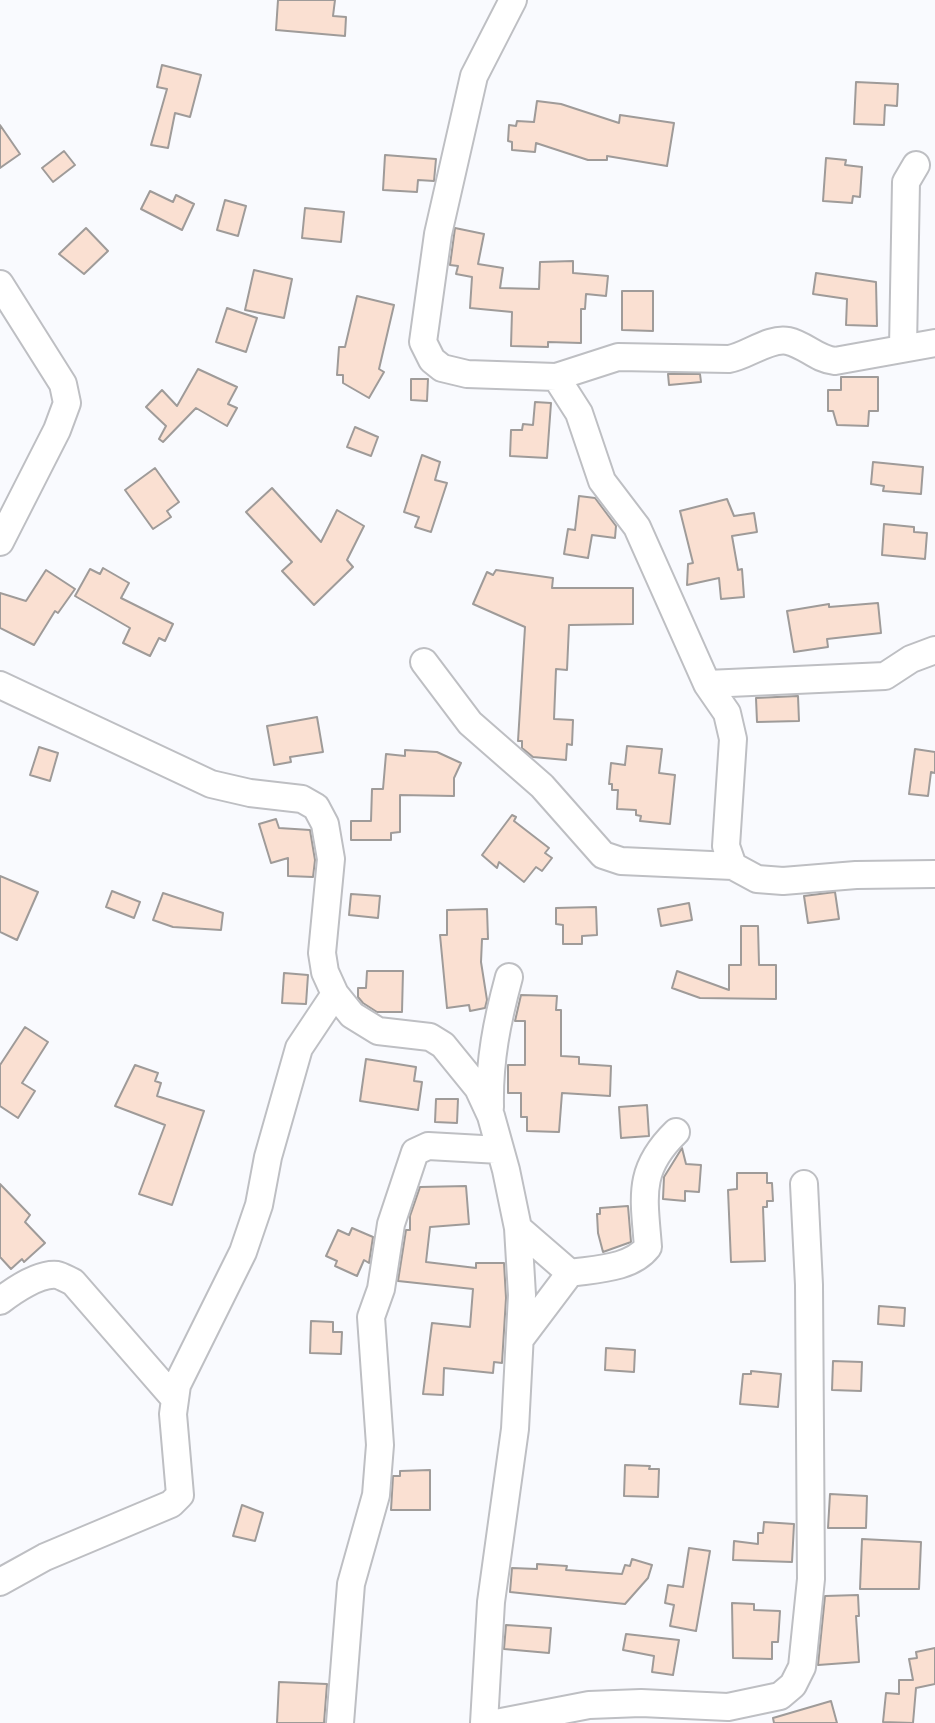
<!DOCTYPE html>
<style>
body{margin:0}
canvas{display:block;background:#f9fafe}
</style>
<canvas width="935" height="1723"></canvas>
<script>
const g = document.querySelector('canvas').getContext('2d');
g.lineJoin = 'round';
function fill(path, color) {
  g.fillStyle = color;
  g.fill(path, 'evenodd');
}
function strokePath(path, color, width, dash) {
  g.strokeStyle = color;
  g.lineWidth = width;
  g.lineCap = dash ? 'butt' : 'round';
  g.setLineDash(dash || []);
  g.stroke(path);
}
const building = new Path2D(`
 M278,0H335L333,16L346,17L345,36L276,30Z
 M162,65L201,75L190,117L175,113L168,148L151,145L167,89L157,87Z
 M856,82L898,84L897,106L885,105L884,125L854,124Z
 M537,101L561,104L619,123L620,115L674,123L667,166L607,156V160H588L536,143L535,152L512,150V142L508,141L509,125L516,126L517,121L534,122Z
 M0,125L20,154L0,168Z
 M64,151L75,165L53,182L42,168Z
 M385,155L436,159L434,181L418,180L417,192L383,190Z
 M826,158L846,160L845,165L862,167L860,197L853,196L852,203L823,201Z
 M150,191L173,202L176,195L194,204L182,230L141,209Z
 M225,200L246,206L238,236L217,230Z
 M305,208L344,212L341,242L302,238Z
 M86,228L108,251L84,274L59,254Z
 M455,228L484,234L478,264L503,268L500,288L539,289L540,262L573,261V273L608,276L606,296L586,294L585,309H581V343L548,342V347L511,346L512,312L470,308L472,277L456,274L458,266L450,265Z
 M254,270L292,279L284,318L245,310Z
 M816,273L876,282L877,326L846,325L847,299L813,294Z
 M622,291H653V331L622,330Z
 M357,296L394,305L379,369L384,372L369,398L343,383V375H337L339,347H345Z
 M227,308L257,318L246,352L216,342Z
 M198,369L237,387L228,404L237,408L227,426L196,408L163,442L159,439L166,426L146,407L162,390L177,406Z
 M668,374H700L701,382L669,385Z
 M841,377H878V411H869L868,426L837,425L833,411H828V390H841Z
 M411,379H428L427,401L411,400Z
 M535,402L551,403L547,458L510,456L511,430H522L523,424L533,425Z
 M355,427L378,437L371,456L347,447Z
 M422,455L440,462L435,480L447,483L431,532L415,527L419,517L404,512Z
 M873,462L923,467L921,494L883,491L884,486L871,484Z
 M155,468L179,502L167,511L171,517L153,529L125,490Z
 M272,488L321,542L337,510L364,526L347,560L353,567L314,605L282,571L292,562L246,512Z
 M579,496L595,498L616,526L615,538L592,535L588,558L564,554L568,529L575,530Z
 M727,499L734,516L754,513L757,532L732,536L738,570L742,569L744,597L721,599L719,578L687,585L688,564L693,563L680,511Z
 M884,524L914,527V532L927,533L925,559L882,555Z
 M103,568L129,583L121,598L173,624L165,641L159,638L150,656L123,643L130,628L75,596L90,569L100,574Z
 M46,570L75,589L58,613L55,611L34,645L0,628V593L26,601Z
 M496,570L553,578L552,588H633V624L569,625L567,670L556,669L554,719L573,720L572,745L567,744L566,760L533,757L522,748V741H518L525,627L473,604L487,572L493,575Z
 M878,603L881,633L827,639L828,647L794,652L787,611L829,604V607Z
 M798,696L799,721L757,722L756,698Z
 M317,717L323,752L290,757L291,762L274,765L267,726Z
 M627,746L662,749L659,773L675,775L670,824L640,821L641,816L636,815V810L617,809L618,790H612V784H609L611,763L625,765Z
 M39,747L58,753L50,781L30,775Z
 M915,749L935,752V773L931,772L928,796L909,794Z
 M405,750L437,752L461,763L454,778V796L400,795V832L391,833V840H351V821H371L372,789H383L386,754L405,756Z
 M512,815L516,817L514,821L549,848L545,853L552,858L542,871L536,867L524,882L499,862L497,868L482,855Z
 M276,819L279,828L310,830L315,860L313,877L288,876V858L271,863L259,824Z
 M0,876L38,892L17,940L0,932Z
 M112,891L140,902L134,918L106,907Z
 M835,892L839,919L808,923L804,896Z
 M163,893L223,913L221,930L173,927L153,920Z
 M351,894L380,896L378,918L349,915Z
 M689,903L692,920L661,926L658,909Z
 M596,907L597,935L582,936V944H563V925L556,924V908Z
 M487,909L488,939H482L481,962L487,1000L485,1008L470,1011L469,1005L447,1008L440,935H447V910Z
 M741,926H758L759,965H776V999L700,998L672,988L677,971L729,990V965H741Z
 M367,971H403L402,1012H377L363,1003L358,997V988H366Z
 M284,973L308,975L306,1004L282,1003Z
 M521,995L557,996L556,1010H561V1056L579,1057V1064L611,1066L610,1096L562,1093L559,1132L527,1131V1117H521V1093H508V1065H525V1021H515Z
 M25,1027L48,1042L22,1083L35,1091L18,1118L0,1106V1065Z
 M366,1059L416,1067L414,1081L422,1082L418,1110L360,1101Z
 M135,1065L158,1073L155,1081L161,1083L157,1096L204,1111L172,1205L139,1194L165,1125L115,1106Z
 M436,1099H458L457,1123L435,1122Z
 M647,1105L649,1136L621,1138L619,1107Z
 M682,1148L686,1164L701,1165L699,1192L685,1191V1201L663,1199L664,1177Z
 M737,1173H767V1183H772L773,1201H767V1207H763L765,1261L731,1262L728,1190L737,1189Z
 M0,1184L30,1215L25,1222L45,1243L24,1262L22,1259L11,1269L0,1257Z
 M466,1186L469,1224L430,1227L426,1262L476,1268V1263H504L506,1298L502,1363L494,1362L493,1373L444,1368L443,1395L423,1394L432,1323L470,1327L473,1289L398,1281L406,1230H410V1216L420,1187Z
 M628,1206L631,1242L603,1252L598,1233L597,1214H600V1208Z
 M352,1228L373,1237L369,1263L364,1260L357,1276L335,1266L337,1261L326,1256L338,1230L349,1235Z
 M879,1306L905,1308L904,1326L878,1324Z
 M311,1321L333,1322V1332H342L341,1354L310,1353Z
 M606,1348L635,1350L634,1372L605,1370Z
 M833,1361L862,1362L861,1391L832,1390Z
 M751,1371L781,1374L778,1407L740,1404L743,1374H751Z
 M625,1465L650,1466L649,1469H659L658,1497L624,1496Z
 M430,1470V1510H391L393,1476H400V1471Z
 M830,1494L867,1496L866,1528H828Z
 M242,1505L263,1513L255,1541L233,1536Z
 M764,1522L794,1524L792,1562L733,1560L734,1541L758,1544V1533H763Z
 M862,1539L921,1542L919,1589H860Z
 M689,1548L710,1551L696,1631L670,1626L674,1605L665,1603L668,1585L683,1587Z
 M632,1559L652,1565L648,1578L625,1604L510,1592L512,1568L537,1569V1564L567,1566L566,1570L622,1574L625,1565L630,1566Z
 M858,1595L859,1616H856L859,1662L818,1665L825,1596Z
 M732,1603L754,1604V1610L780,1611L778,1642H772V1659L733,1658Z
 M506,1625L551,1628L549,1653L504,1649Z
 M626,1634L679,1640L673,1675L652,1672L654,1656L623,1650Z
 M935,1648V1684L916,1688L913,1723L883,1722L886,1693L899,1694V1680H913L909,1659L917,1658L916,1652Z
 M279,1682L327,1684L324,1723H277Z
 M831,1701L837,1723H774L773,1718Z`);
fill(building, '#fae0d2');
strokePath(building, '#9f9b99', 2);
const minor = new Path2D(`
 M513,0L474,76L438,234L423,342L432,360L442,368L467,374L556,377L618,357L729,359C747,356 770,337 788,341C806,345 816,359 835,361L935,343
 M0,284L63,384L67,403L57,430L0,542
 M903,347L906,182L916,165
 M556,377L579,413L602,481L637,527L707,684L727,713L733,739L726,846L733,866L757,879L783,881L856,875L935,874
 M424,662L470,723L542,786L603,855L621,861L733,866
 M707,684L885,676L911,659L935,650
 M0,685L211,784L250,793L302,799L316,807L325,824L331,859L322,953L325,972L335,994L352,1015L378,1031L430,1037L443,1045L478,1088L491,1116L506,1170L518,1228L522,1295L515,1429L491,1602L484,1723
 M490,1107C489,1061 497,1021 509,977
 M518,1228L570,1273
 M0,1301C13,1291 39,1273 57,1275C62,1276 68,1280 73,1282L174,1398
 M521,1338L570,1273C595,1269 631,1269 648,1247C644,1196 637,1170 676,1132
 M0,1582L45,1557L171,1504L180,1495L173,1414L177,1385L243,1252L259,1205L268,1157L299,1048L335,994
 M340,1723L351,1584L376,1495L380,1445L371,1317L381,1289L391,1224L415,1152L428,1146L500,1150
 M496,1723L589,1705L641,1703L728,1707L780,1696L793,1685L802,1667L811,1579L809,1285L804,1184`);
strokePath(minor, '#bebfc3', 30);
strokePath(minor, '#fff', 26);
</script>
